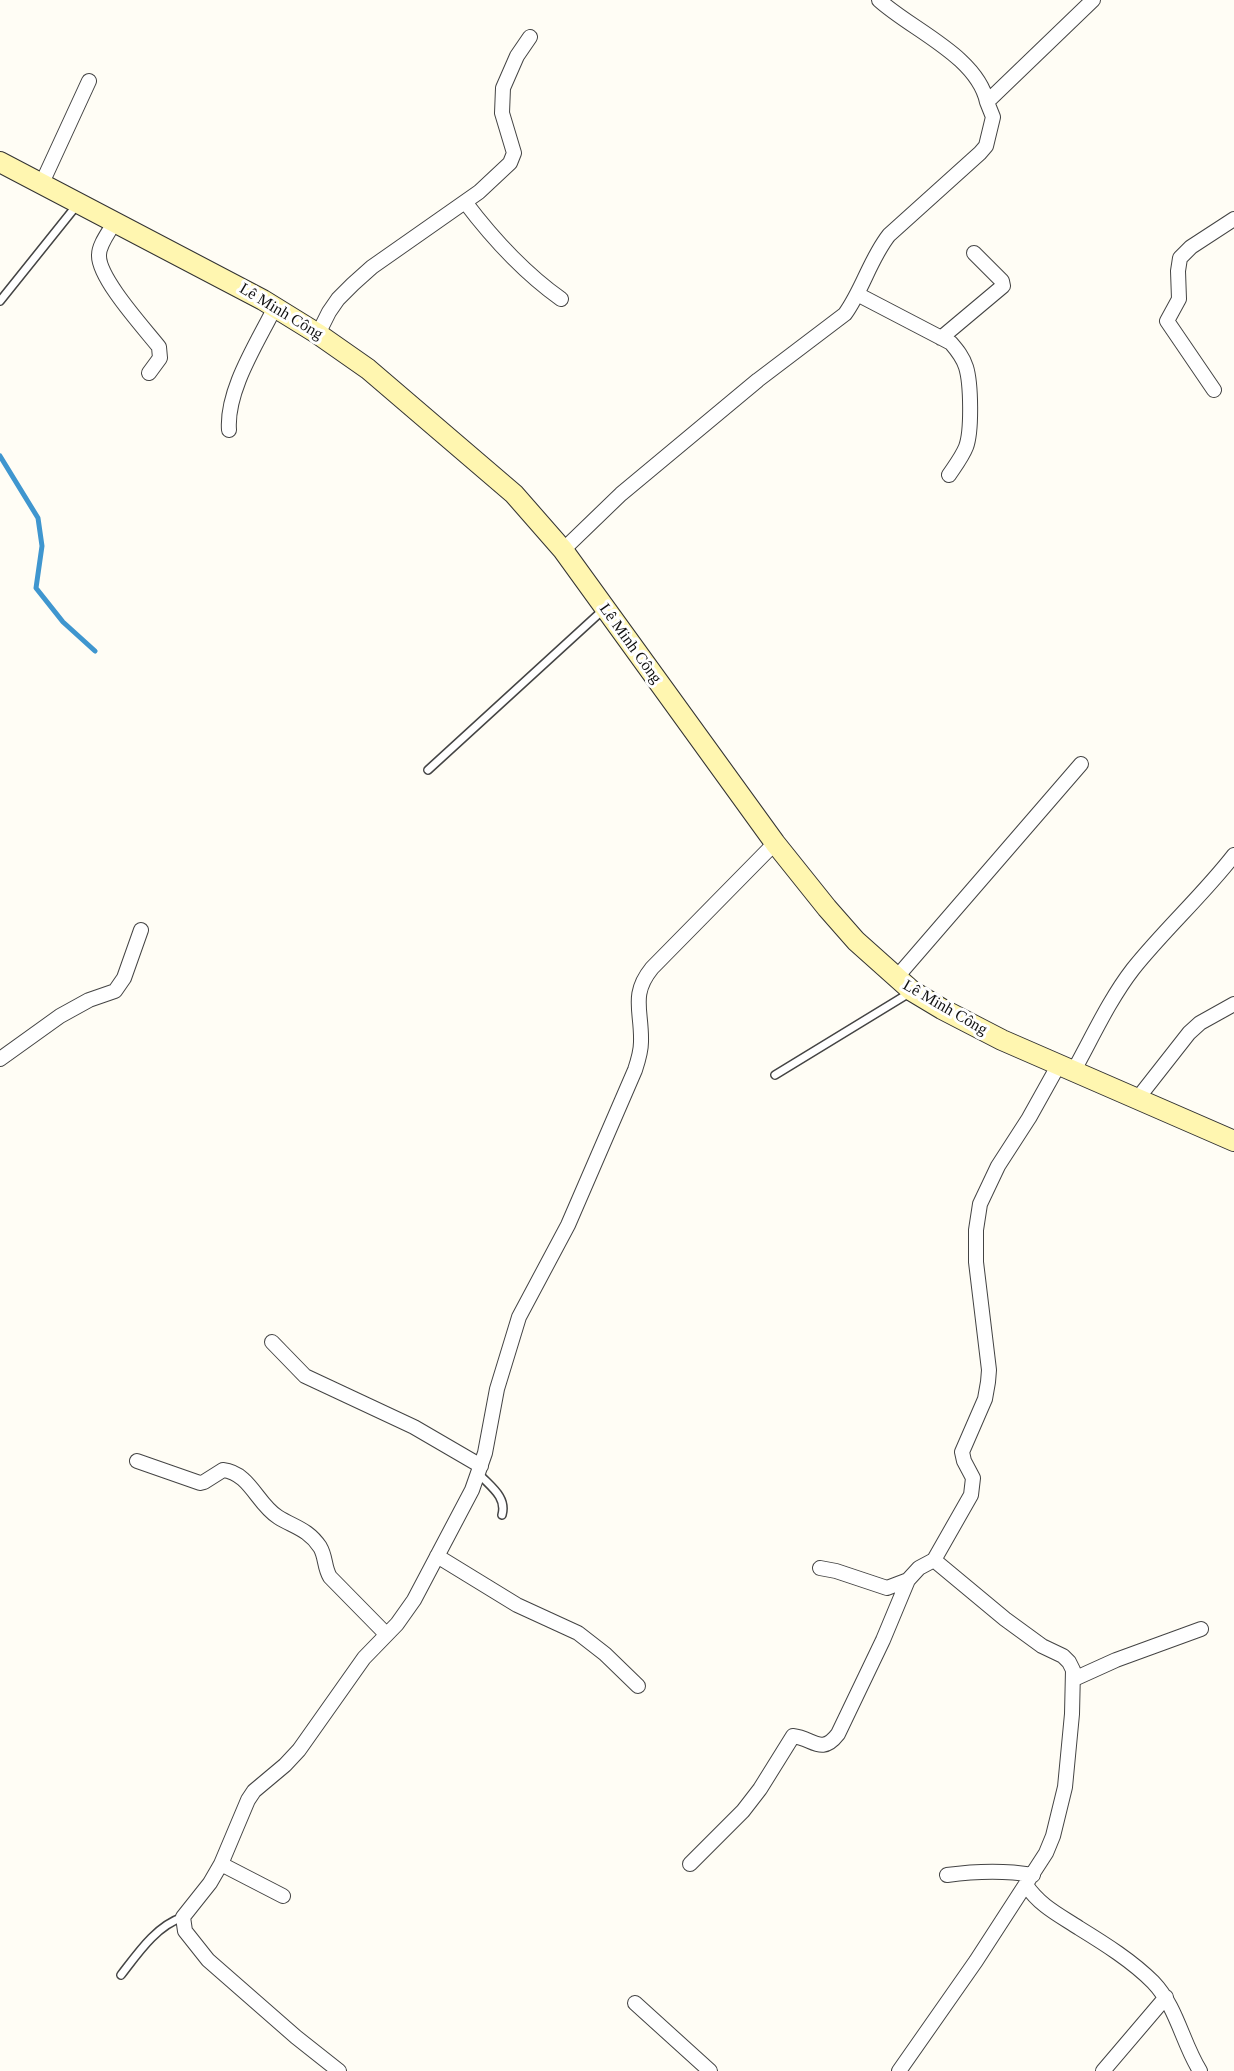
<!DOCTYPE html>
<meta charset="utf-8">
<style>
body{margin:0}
canvas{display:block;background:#fffdf5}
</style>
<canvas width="1234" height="2071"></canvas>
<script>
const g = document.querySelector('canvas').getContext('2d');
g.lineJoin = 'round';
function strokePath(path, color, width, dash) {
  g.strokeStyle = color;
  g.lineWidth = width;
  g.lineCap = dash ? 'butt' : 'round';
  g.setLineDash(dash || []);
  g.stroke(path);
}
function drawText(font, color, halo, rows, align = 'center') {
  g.font = font + ' "Times New Roman",serif';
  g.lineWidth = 6;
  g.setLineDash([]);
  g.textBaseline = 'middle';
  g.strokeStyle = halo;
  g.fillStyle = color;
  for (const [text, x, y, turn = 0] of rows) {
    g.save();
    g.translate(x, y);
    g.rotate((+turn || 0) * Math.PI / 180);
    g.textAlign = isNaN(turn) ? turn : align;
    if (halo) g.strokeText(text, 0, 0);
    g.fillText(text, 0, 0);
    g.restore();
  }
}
strokePath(new Path2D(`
 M0,456L38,518L42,546L36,588L63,622L95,651`), '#3f96cf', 5);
const service = new Path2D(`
 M0,301L77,205
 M428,770L603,610
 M775,1075L911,992
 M479,1474C491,1487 507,1497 502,1515
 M121,1975C138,1953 156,1926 183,1917`);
const minor = new Path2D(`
 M879,0C912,30 977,56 987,102
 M42,183L89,81
 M465,202C493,239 523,272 561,299
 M115,221C110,231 99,244 99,255C98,278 144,328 159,347L160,358L149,373
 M857,294L951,343C957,350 963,357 966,367C971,383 972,431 966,447C962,457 955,466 949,475
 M318,334L329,312L338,299L353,284L372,267L479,192L510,163L514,153L502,113L503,88L517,56L530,37
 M941,338L1003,286L1002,281L974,253
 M1214,390L1167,321L1179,299L1178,271L1180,258L1191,247L1234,219
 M229,430C226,390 258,342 275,307
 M563,550L621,494L758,380L845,314C863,289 870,259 889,235L980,153L986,146L993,117L987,102L1093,0
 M896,978L1081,764
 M0,1059L60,1016L89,1000L115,991L124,978L141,930
 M1073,1072C1092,1038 1109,1000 1133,969C1165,929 1203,895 1234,855
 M1138,1098L1189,1033L1200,1023L1234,1004
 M272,1342L305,1376L414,1427L481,1466
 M137,1461L200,1483L204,1482L223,1470C250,1473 257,1504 278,1517C294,1527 308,1529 320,1547C326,1557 324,1567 330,1577L386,1634
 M437,1556L517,1605L578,1633L605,1654L638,1686
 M820,1568L836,1571L887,1588L908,1580
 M1074,1679L1116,1660L1201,1629
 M221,1864L283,1896
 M690,1864L743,1811L760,1789L793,1736C813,1738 821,1756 838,1734L883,1640L908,1580L919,1568L934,1560L971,1495L973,1478L964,1461L962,1452L985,1399L988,1382L989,1370L976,1262V1230L980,1204L998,1166L1029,1118L1058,1066
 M947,1875C976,1871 1004,1870 1033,1875
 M1026,1885C1040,1906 1059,1915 1079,1928C1105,1944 1132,1961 1153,1982C1177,2007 1182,2042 1200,2071
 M635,2003L710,2071
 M339,2071L296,2037L208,1960L185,1931L183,1917L210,1883L221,1864L248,1800L254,1791L285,1765L299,1750L364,1658L397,1624L414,1600L472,1490L485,1453L497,1389L519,1317L568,1225L635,1070C638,1061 641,1052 641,1042C642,1011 630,995 652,968L775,843
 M899,2071L976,1961L1046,1853L1053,1836L1065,1787L1072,1714L1073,1670L1069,1662L1063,1656L1042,1646L1005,1619L934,1560
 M1103,2071L1166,1997`);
const secondary = new Path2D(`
 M0,162L263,300L318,334L368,369L514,494L563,550L775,843L827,908L856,941L912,991L942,1009L1002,1040L1234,1141`);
strokePath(service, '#444', 10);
strokePath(minor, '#444', 16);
strokePath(secondary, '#333', 22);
strokePath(service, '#fff', 7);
strokePath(minor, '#fff', 14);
strokePath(secondary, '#fff6b0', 20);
drawText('16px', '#111', '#fff', [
 ["Lê Minh Công",281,312,31],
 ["Lê Minh Công",630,644,54],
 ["Lê Minh Công",945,1008,30]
]);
</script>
